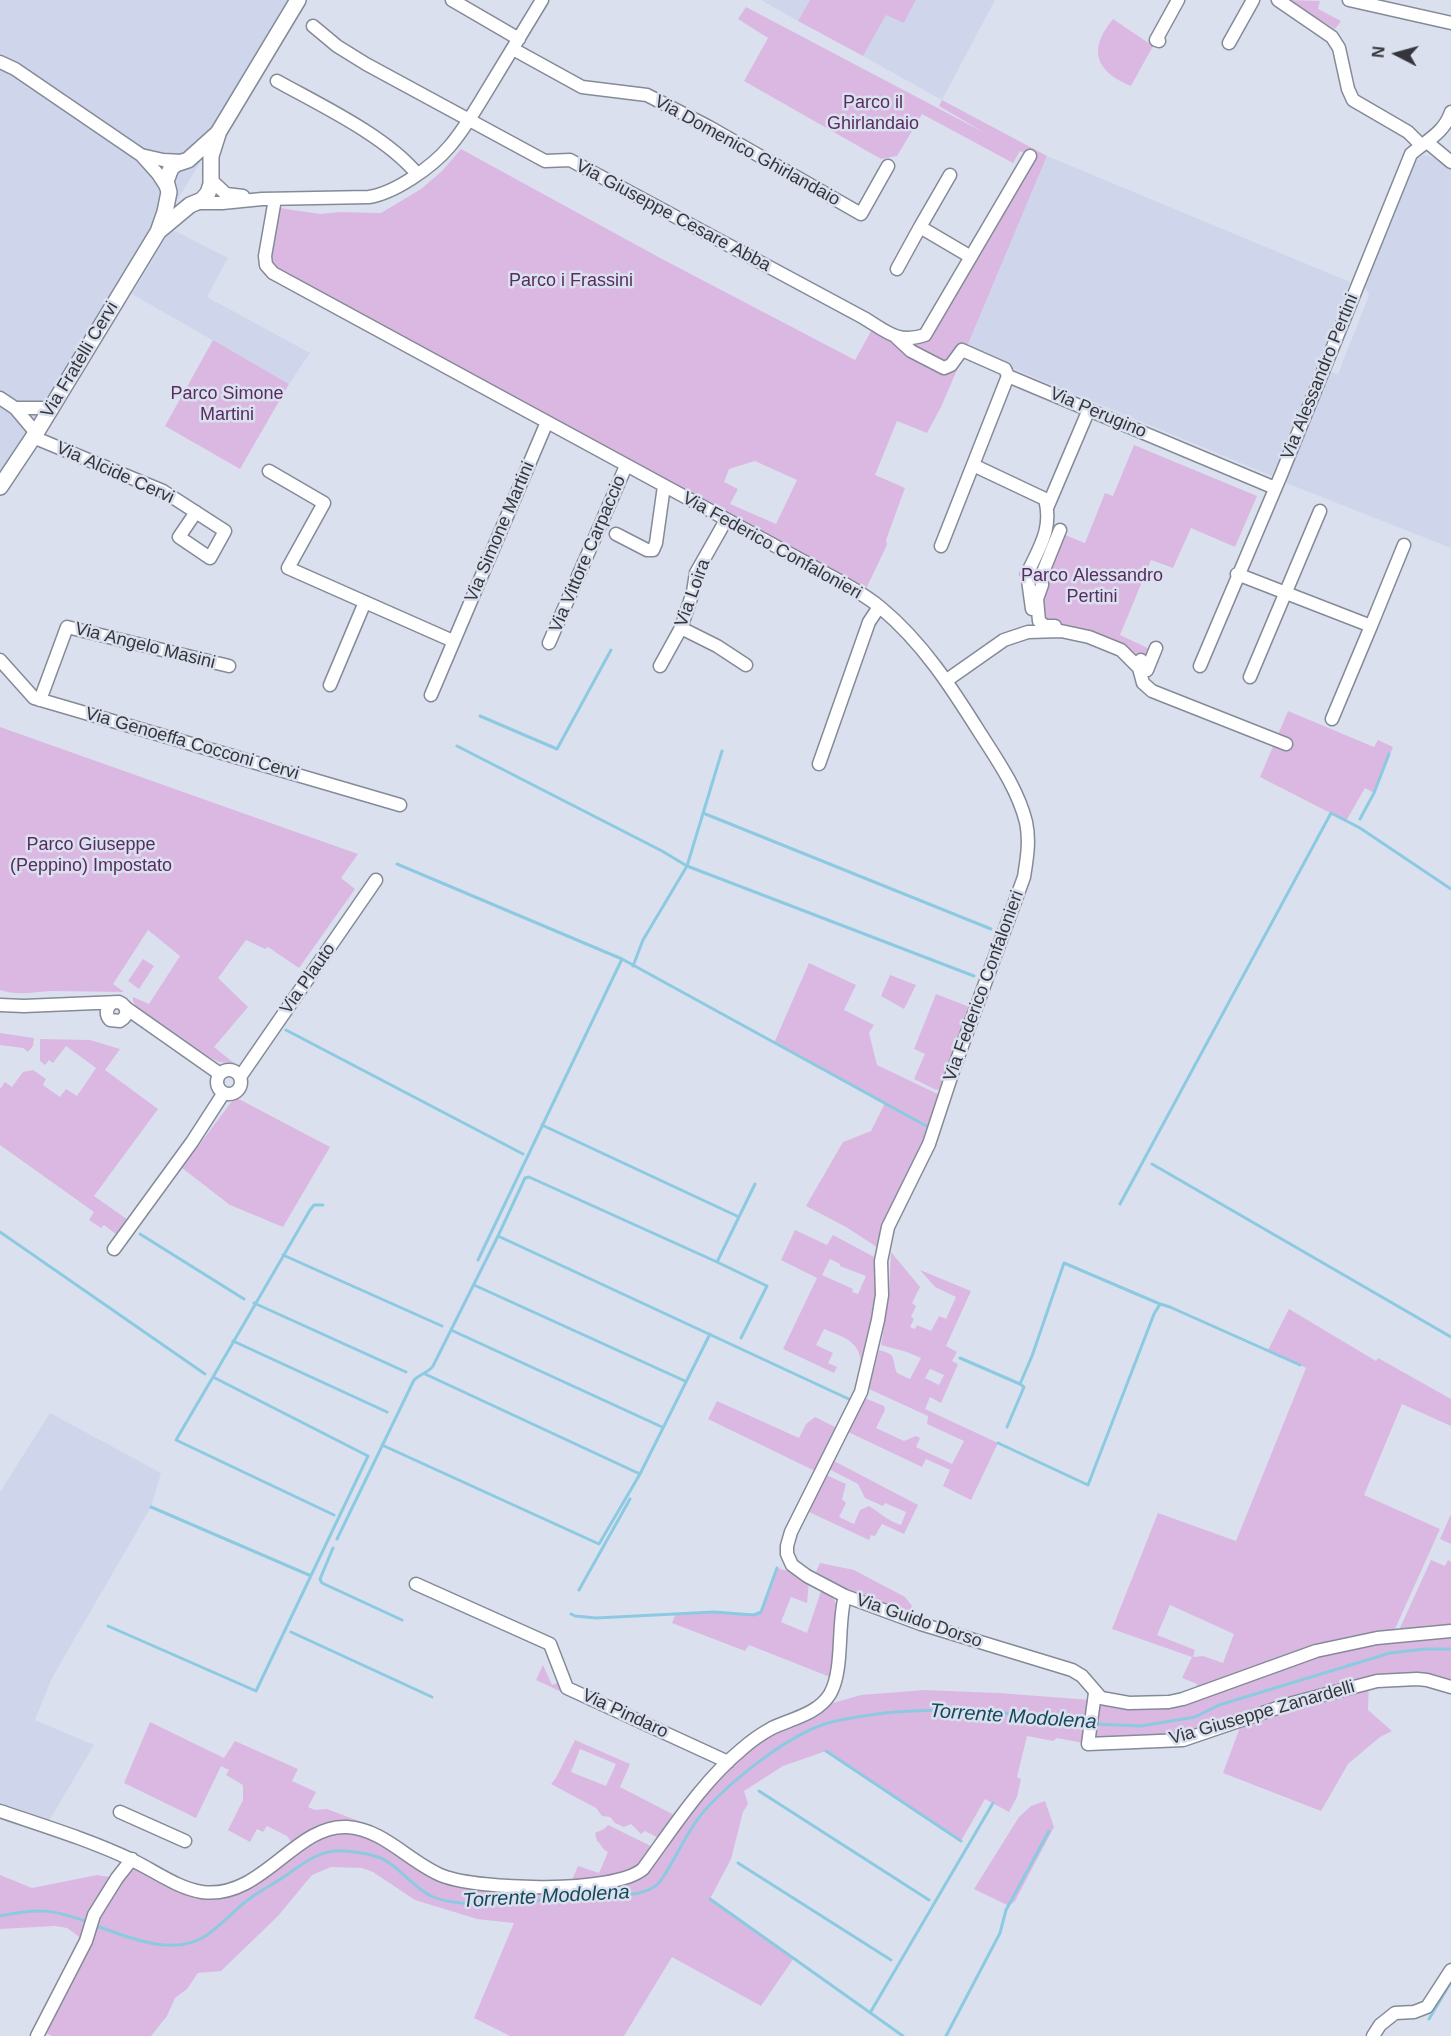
<!DOCTYPE html>
<style>
body{margin:0}
#map{position:relative;width:1451px;height:2036px;overflow:hidden;background:#dbe0ef;font-family:Arial,sans-serif}
canvas{display:block}
.north{position:absolute;left:1367px;top:24px;width:60px;height:60px;-webkit-text-stroke:4px #dbe0ef;paint-order:stroke;rotate:276deg;font-size:16px;font-weight:700;line-height:24px;text-align:center;color:#35363c}
.north::after{content:'';display:block;margin:auto;width:21px;height:27px;background:#35363c;clip-path:polygon(50% 0,100% 100%,50% 72%,0 100%)}
</style>
<div id="map">
<canvas width="1451" height="2036"></canvas>
<div class="north">N</div>
</div>
<script>
const g = document.querySelector('canvas').getContext('2d');
g.lineJoin = 'round';
function fill(path, color) {
  g.fillStyle = color;
  g.fill(path, 'evenodd');
}
function strokePath(path, color, width, dash) {
  g.strokeStyle = color;
  g.lineWidth = width;
  g.lineCap = dash ? 'butt' : 'round';
  g.setLineDash(dash || []);
  g.stroke(path);
}
function drawText(font, color, halo, rows, align = 'center') {
  g.font = font + ' Arial,sans-serif';
  g.lineWidth = 5;
  g.setLineDash([]);
  g.textBaseline = 'middle';
  g.strokeStyle = halo;
  g.fillStyle = color;
  for (const [text, x, y, turn = 0] of rows) {
    g.save();
    g.translate(x, y);
    g.rotate((+turn || 0) * Math.PI / 180);
    g.textAlign = isNaN(turn) ? turn : align;
    if (halo) g.strokeText(text, 0, 0);
    g.fillText(text, 0, 0);
    g.restore();
  }
}
fill(new Path2D(`
 M0,0H298L158,232L0,487Z
 M761,0H810L798,21Z
 M916,0H995L942,100L863,56L886,14L904,23Z
 M1422,155L1432,157L1451,169V548L1286,483L1331,372L1338,374L1369,295L1365,287L1415,163Z
 M1047,156L1350,282L1272,476L966,349Z
 M171,229L228,258L207,297L310,353L289,384L132,294Z
 M50,1413L161,1473L151,1507L52,1678L35,1720L94,1745L46,1826L0,1811V1492Z`), '#cfd6ec');
fill(new Path2D(`
 M810,0H916L904,23L886,15L863,56L798,21Z
 M1288,0L1320,1L1318,9L1341,21L1335,29Z
 M746,7L985,133L939,106L942,100L1047,156L966,349L941,407L927,433L897,421L875,475L905,488L886,540L887,545L863,595L269,270L273,207L320,214L340,212L381,213L421,189L442,171L461,149L662,259L855,360L875,324L896,337L925,335L1030,156L1020,151L1013,163L922,114L897,156L881,159L744,81L768,38L738,19ZM755,461L797,480L776,524L730,504L738,489L724,482L729,469Z
 M1113,19L1153,46L1131,86C1096,72 1087,50 1113,19Z
 M213,340L289,384L240,469L165,426Z
 M1134,445L1257,496L1235,547L1191,528L1173,568L1151,560L1120,635L1154,651L1143,661C1112,631 1080,630 1041,623L1044,586L1060,533L1085,543L1105,493L1113,496Z
 M1288,711L1374,747L1378,740L1393,747L1374,793L1365,788L1346,821L1260,777Z
 M0,727L358,854L341,878L355,889L299,968L268,947L265,949L246,940L218,978L248,1007L214,1047L234,1063L219,1062L209,1057L136,1007L133,1001V997L149,1004L180,956L148,930L113,984L124,992C100,992 76,991 52,991C35,992 17,996 0,990Z
 M143,959L154,966L139,989L128,981Z
 M809,963L856,985L844,1010L874,1025L869,1033L877,1065L944,1097L883,1251L846,1227L806,1206L843,1142L871,1131L885,1103L774,1043Z
 M890,975L916,985L904,1009L881,996Z
 M936,994L972,1008L944,1085L940,1089L936,1090L914,1079L925,1054L914,1049Z
 M0,1033L34,1038L33,1046L28,1052L23,1048L0,1045Z
 M40,1039L90,1040L120,1049L105,1070L158,1109L94,1196L128,1220L117,1235L104,1225L101,1228L89,1220L94,1212L0,1145V1089L5,1082L12,1087L23,1072L33,1070L46,1079L43,1085L60,1097L66,1089L77,1096L96,1068L66,1046L53,1063L49,1060L45,1065L40,1061Z
 M235,1097L330,1147L283,1227L230,1205L182,1168Z
 M795,1230L827,1245L833,1235L878,1259L872,1332L864,1364H861C860,1340 842,1337 824,1329L816,1345L833,1353L828,1363L837,1367L834,1373L783,1349L817,1278L781,1260ZM830,1259L840,1264V1266L866,1276L858,1294L852,1292L853,1289L822,1275Z
 M891,1252L920,1287L912,1303L916,1306L911,1317L914,1319L910,1327L915,1329L917,1325L931,1331L939,1316L946,1319L956,1297L935,1287L920,1270L971,1291L946,1346L957,1352L952,1361L958,1364L941,1403L930,1397L925,1409L998,1443L971,1500L943,1486L950,1470L926,1459L922,1467L846,1431L862,1397L884,1406L885,1410L876,1428L904,1441L916,1436L920,1438L916,1447L952,1464L964,1441L927,1424L928,1416L869,1389L879,1350C898,1355 891,1358 897,1373L910,1379L921,1358L907,1352L881,1345L889,1295ZM930,1369L944,1375L939,1385L925,1378Z
 M1289,1309L1376,1361L1378,1358L1451,1399V1426L1402,1404L1364,1495L1440,1529L1395,1629L1399,1630L1431,1560L1445,1566L1448,1560L1451,1562V1626H1431L1399,1630L1451,1631V1687L1443,1684L1369,1683L1368,1710L1392,1731L1380,1737L1348,1764L1321,1811L1223,1773L1242,1722L1183,1740L1088,1744L1057,1738L1053,1741L1027,1736L1017,1777L1021,1779L1017,1797L1009,1812L985,1799L961,1841L826,1751L783,1766L744,1791L748,1804L743,1812L731,1859L710,1899L794,1958L761,2006L672,1957L624,2036H510L474,2018L514,1923L477,1919L415,1900L373,1872L362,1868L331,1867L312,1875L278,1916L221,1971L198,1973L187,1989L175,1998L167,2016L151,2036H52L40,2030L85,1941L67,1928L55,1926L0,1929V1875L32,1888L97,1875L117,1878L132,1859L167,1879L221,1892L296,1849L287,1836L267,1826L263,1832L257,1829L250,1842L228,1830L243,1800V1785L226,1775L229,1770L221,1766L196,1818L124,1783L150,1722L224,1758L235,1741L298,1769L292,1781L316,1792L308,1807L315,1810L327,1809L372,1826V1833L445,1877L570,1885L578,1866L599,1873L608,1852C602,1850 602,1844 597,1841L595,1833L604,1829L608,1825L657,1849L664,1841L645,1831L641,1834L631,1824L624,1827L615,1823L610,1817L602,1816L596,1808L551,1784L556,1778L575,1740L630,1764L620,1787L680,1818L741,1750L819,1707L861,1695L924,1690L999,1693L1129,1703L1194,1692L1197,1684L1182,1678L1192,1657L1112,1629L1158,1513L1236,1541L1306,1368L1268,1350ZM1170,1605L1234,1634L1223,1663L1203,1656L1193,1657L1195,1650L1157,1635ZM580,1749L616,1764L606,1786L571,1772Z
 M717,1401L799,1438L806,1424L815,1417L839,1429L817,1472L708,1419Z
 M834,1461L918,1505L904,1534L882,1524L875,1536L871,1535L869,1540L809,1512L826,1475L846,1484L842,1499L846,1503L839,1517L854,1524L860,1510L869,1506C880,1513 888,1521 901,1525L906,1512L885,1503L883,1506L865,1498L858,1484L829,1469Z
 M1451,1514V1544L1440,1539Z
 M820,1563L854,1570L905,1597L912,1606L908,1615L849,1591L816,1572Z
 M777,1568L796,1573L809,1581L807,1603L791,1597L781,1622L807,1633L822,1588L832,1597L838,1606L835,1679L749,1645L745,1651L672,1623L676,1613L714,1612L754,1615L761,1612Z
 M543,1665L552,1685L560,1682L568,1695L536,1680Z
 M1045,1801L1054,1827L1015,1901L1009,1906L974,1889L1019,1817L1031,1806Z`), '#dbb8e2');
strokePath(new Path2D(`
 M480,716L557,749L611,650
 M457,746L662,851L687,866L643,940L633,966
 M722,751L687,866L974,976
 M703,813L991,929
 M1360,819L1374,793L1389,754
 M397,864L622,959L930,1128
 M286,1030L523,1154
 M542,1125L739,1217
 M1152,1164L1451,1337
 M1120,1204L1331,813L1360,828L1451,889
 M0,1232L205,1374
 M140,1234L244,1299
 M498,1236L853,1401
 M283,1255L442,1326
 M478,1260L622,959
 M717,1262L767,1286L741,1338
 M474,1285L685,1381
 M254,1303L406,1372
 M451,1330L662,1427
 M233,1341L387,1412
 M960,1358L1020,1384L1032,1356L1064,1263L1160,1304L1170,1307L1300,1365
 M425,1374L640,1474
 M213,1377L176,1440L334,1515
 M1007,1427L1024,1387L1020,1384
 M998,1443L1088,1485L1154,1314L1160,1304
 M382,1445L599,1544L640,1474L710,1334
 M151,1507L309,1575
 M337,1539L414,1380C420,1374 428,1373 433,1366L498,1236L525,1178L529,1177L717,1262L755,1184
 M333,1548L320,1579L322,1583L402,1620
 M579,1590L630,1499
 M571,1614L575,1616L596,1618L714,1612L754,1615L761,1612L777,1568
 M108,1626L256,1691L368,1456L213,1377L310,1210L314,1205H323
 M291,1632L432,1697
 M1095,1724L1141,1726L1195,1717L1219,1705L1390,1653L1425,1649H1451
 M826,1751L961,1841
 M759,1791L929,1900
 M738,1863L891,1960
 M710,1899L903,2036
 M0,1916C39,1908 51,1909 88,1922
 M94,1925C128,1937 174,1958 207,1935C221,1925 232,1913 245,1902C259,1891 276,1883 291,1872C307,1860 324,1849 344,1851C359,1852 376,1854 388,1862C403,1872 415,1888 431,1896C459,1909 512,1902 544,1900C575,1899 608,1899 639,1893C647,1891 653,1889 659,1883C676,1860 686,1831 705,1810C732,1780 785,1738 822,1725C842,1718 864,1716 885,1713C954,1706 1021,1713 1089,1724
 M870,2013L993,1803
 M1429,2019L1451,1982
 M946,2036L1000,1933L1006,1910L1049,1831`), '#8ccae1', 3);
const minor = new Path2D(`
 M452,0L519,39
 M1278,0L1332,37L1339,48L1348,89L1353,100L1408,132L1421,145
 M1349,0L1451,23
 M313,26L337,46L366,64L545,161L570,160L864,318C887,332 898,344 925,335L1030,156
 M1159,41L1156,40L1178,0
 M1229,43L1253,0
 M513,49L582,87L647,95L709,127L861,214L888,166
 M0,62L15,69L141,155L158,174L167,188
 M277,81C320,105 386,136 417,174
 M1427,142L1451,162
 M141,155L163,160L183,161
 M211,180L226,194L243,196
 M275,199L265,256L266,265L273,273L803,561C829,576 858,589 881,608C923,643 951,687 980,733C998,761 1018,790 1026,822C1030,841 1027,858 1024,877L954,1068L929,1144L888,1227L881,1261L882,1295L878,1320L861,1392L791,1532L787,1546V1554L792,1565L807,1576L845,1596L921,1624L1072,1670L1082,1676L1101,1698L1129,1703L1169,1702L1183,1699L1316,1651L1377,1638L1451,1631
 M198,203H222L262,199L369,197C395,193 432,167 449,147C463,131 474,112 485,94C504,63 523,31 542,0
 M920,227L950,175
 M897,269L920,227L971,257
 M897,338L911,351L944,368L951,365L962,350L1005,369L1008,376
 M0,398L15,408L36,433
 M15,408H51
 M33,437L163,491L225,531L210,558L179,537L196,512
 M973,465L1045,499C1053,529 1039,548 1027,574
 M269,471L324,503L288,568L453,641
 M1047,508L1087,414
 M616,534L647,550H653L656,543L664,486
 M941,546L1008,376L1275,488
 M1237,574L1371,626L1332,719
 M1028,580L1032,609
 M1055,626H1045L1039,621L1037,599L1042,585L1041,577L1060,530
 M1371,626L1404,545
 M681,628L717,646L746,665
 M549,643L626,466
 M0,660L34,698L400,805
 M1141,660L1147,670L1156,648
 M660,666L681,628L693,592L696,573L726,520
 M1200,666L1281,475L1411,154C1427,140 1444,133 1451,112
 M1250,677L1320,511
 M947,680L1004,640L1028,632L1061,631L1089,637L1121,650L1139,668L1143,683L1152,691L1286,744
 M330,685L365,602
 M431,695L547,422
 M40,700L67,627L229,666
 M819,764L869,622L879,607
 M0,1005L24,1006L119,1002C128,1006 129,1016 120,1021L110,1020C105,1014 106,1008 112,1003
 M126,1008L220,1074
 M217 1082a12 12 0 1 1 24 0a12 12 0 1 1-24 0Z
 M240,1077L376,880
 M114,1249L192,1142L223,1094
 M416,1584L550,1644L567,1688L728,1762
 M1095,1693L1088,1744L1183,1740L1289,1704L1377,1681L1417,1679L1427,1680L1451,1687
 M0,1811C44,1826 90,1840 132,1860C155,1871 177,1888 202,1892C262,1900 295,1824 347,1827C384,1829 410,1863 443,1876C480,1890 613,1894 643,1869C673,1828 702,1782 742,1749C751,1741 761,1734 772,1728C791,1719 818,1714 830,1694C844,1670 837,1624 845,1596
 M120,1812L185,1841
 M37,2036L86,1941L94,1915L117,1878L132,1859
 M1373,2036L1380,2025L1395,2013L1414,2012L1427,2007L1451,1970`);
const major = new Path2D(`
 M160,230L190,205L202,200L208,193L211,184V156L218,134
 M0,487L36,433L158,232L165,212L169,192L166,181L171,168L176,164L188,160L218,133L298,0`);
strokePath(minor, '#858a98', 15);
strokePath(major, '#858a98', 18);
strokePath(minor, '#fff', 12);
strokePath(major, '#fff', 15);
drawText('18px', '#582c61', '#dbe0ef', [
 ["Parco il",873,103],
 ["Ghirlandaio",873,124],
 ["Parco i Frassini",571,281],
 ["Parco Simone",227,394],
 ["Martini",227,415],
 ["Parco Alessandro",1092,576],
 ["Pertini",1092,597],
 ["Parco Giuseppe",91,845],
 ["(Peppino) Impostato",91,866]
]);
drawText('18px', '#35363c', '#dbe0ef', [
 ["Via Domenico Ghirlandaio",747,151,29],
 ["Via Giuseppe Cesare Abba",673,216,28],
 ["Via Fratelli Cervi",80,360,-59],
 ["Via Alessandro Pertini",1320,377,-68],
 ["Via Perugino",1098,413,23],
 ["Via Alcide Cervi",115,473,24],
 ["Via Simone Martini",500,532,-67],
 ["Via Federico Confalonieri",772,546,29],
 ["Via Vittore Carpaccio",588,554,-67],
 ["Via Loira",693,593,-70],
 ["Via Angelo Masini",145,646,14],
 ["Via Genoeffa Cocconi Cervi",192,744,16],
 ["Via Plauto",308,979,-55],
 ["Via Federico Confalonieri",984,986,-70],
 ["Via Guido Dorso",919,1621,19],
 ["Via Giuseppe Zanardelli",1262,1713,-16],
 ["Via Pindaro",625,1714,25]
]);
drawText('italic 20px', '#15495a', '#dbe0ef', [
 ["Torrente Modolena",1013,1717,4],
 ["Torrente Modolena",546,1897,-3]
]);
</script>
